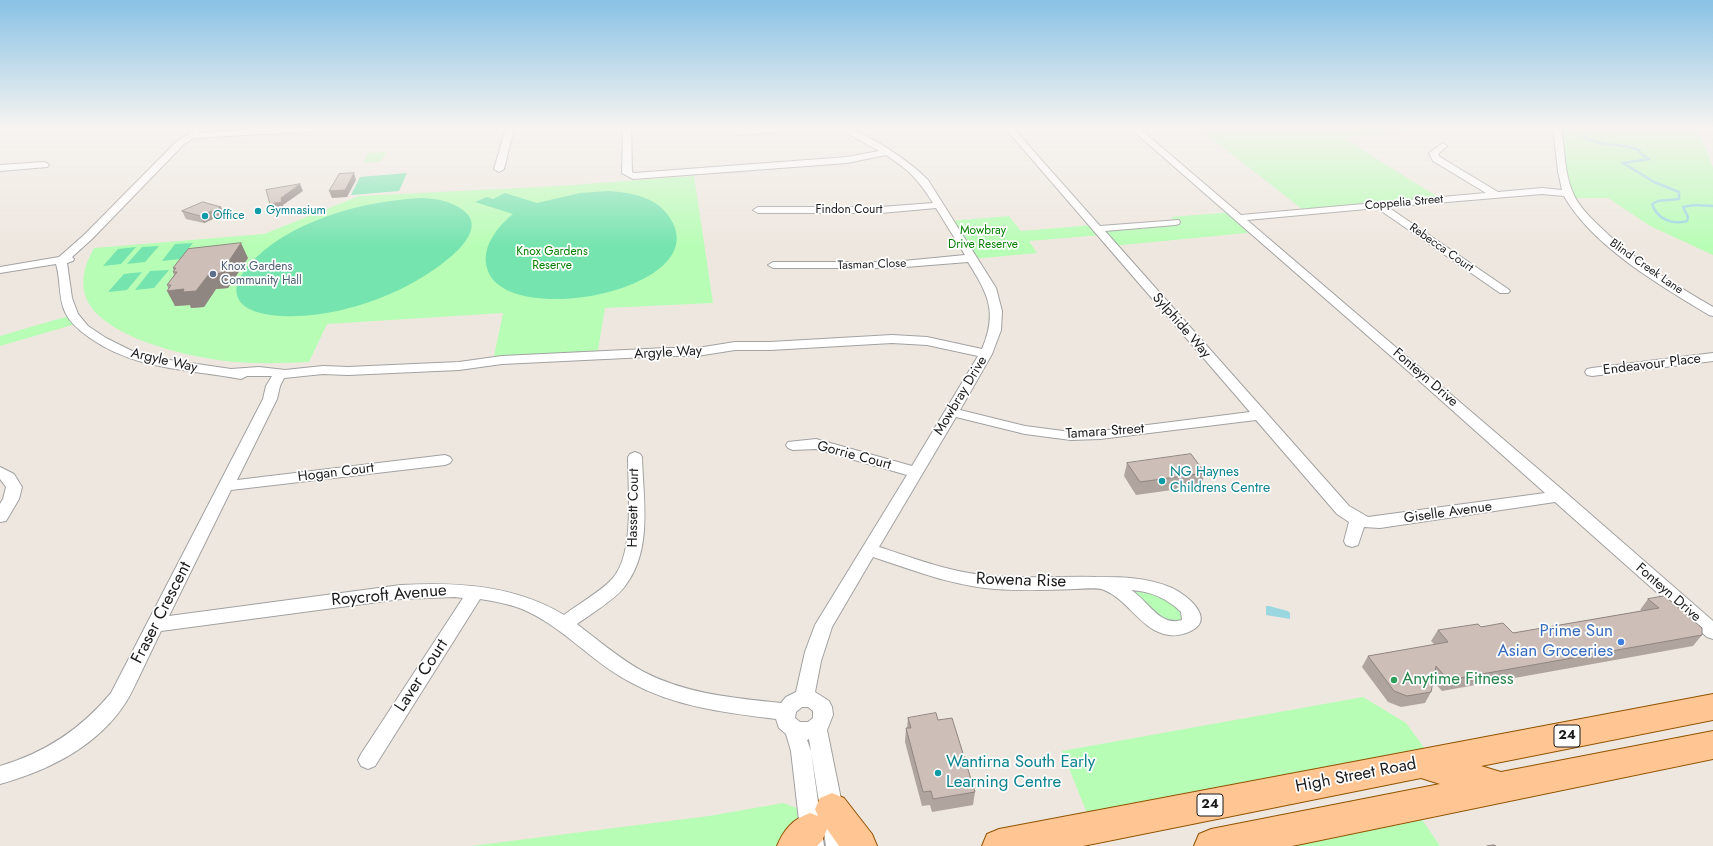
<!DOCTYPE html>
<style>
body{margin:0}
canvas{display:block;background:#eee7df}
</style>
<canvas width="1713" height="846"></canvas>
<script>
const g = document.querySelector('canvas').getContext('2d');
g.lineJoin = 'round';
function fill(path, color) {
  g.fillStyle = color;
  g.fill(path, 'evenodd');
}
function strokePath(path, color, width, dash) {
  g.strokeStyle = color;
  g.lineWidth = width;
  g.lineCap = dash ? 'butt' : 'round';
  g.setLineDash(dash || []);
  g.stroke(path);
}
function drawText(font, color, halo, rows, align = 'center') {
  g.font = font + ' Jost,sans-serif';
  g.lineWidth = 3.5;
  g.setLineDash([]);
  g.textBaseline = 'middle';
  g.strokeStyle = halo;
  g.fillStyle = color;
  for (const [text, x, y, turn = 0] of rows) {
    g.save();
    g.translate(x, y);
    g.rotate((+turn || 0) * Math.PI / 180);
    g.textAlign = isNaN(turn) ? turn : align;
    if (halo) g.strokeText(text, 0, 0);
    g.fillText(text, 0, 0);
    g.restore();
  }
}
fill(new Path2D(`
 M1198,128H1453L1342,137L1441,199L1306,212Z
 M1557,128H1698L1713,168V255L1650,226L1608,198H1570L1565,182Z
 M387,152L381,161L363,163L368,153Z
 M694,176L713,303L605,308L597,356L493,361L503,313L327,324L309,362C284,363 260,364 236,362C196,359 93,338 84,291C81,275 87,261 94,248L264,234L359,196L560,186Z
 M1232,212L1256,232L1112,246L1102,235L1029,241L1037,253L972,259L949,221L1009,216L1021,231L1093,225L1097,229L1175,221L1171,217Z
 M72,315L79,323L0,346V336Z
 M1119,582L1138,584L1191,613L1174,628Z
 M1363,697L1406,723L1434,761L1093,828L1062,751Z
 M783,803L808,812L794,846H471L709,816Z
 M1412,805L1440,846H1211Z`), '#b8fdb6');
fill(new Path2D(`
 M407,173L399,191L351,195L360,177Z
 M609,191C633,193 657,197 670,218C717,290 503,331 487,268C481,247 498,226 513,214L475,202L487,197L493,199L505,193L537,203L580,193Z
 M423,198C437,199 451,201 463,210C497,235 422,279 403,288C366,306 322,318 281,316C267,315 244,312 238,298C233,286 241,276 247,267C286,221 365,200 423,198Z
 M193,243L180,259L162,261L175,244Z
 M159,246L145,262L127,264L142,247Z
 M136,247L121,264L103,266L118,249Z
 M169,270L154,288L135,290L150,271Z
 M142,272L127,290L108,292L124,274Z`), '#75e4ae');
fill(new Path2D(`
 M1266,606H1269L1288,611L1290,613V619L1266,615Z`), '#9bd7e0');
strokePath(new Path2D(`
 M1587,128L1583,136C1600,148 1620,142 1639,150L1641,154L1649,159L1623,163L1654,182L1679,192V199L1658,201L1652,204C1657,219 1672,225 1687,221L1688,217L1683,207L1694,205L1713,206`), '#9bd7e0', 2.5);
const minor = new Path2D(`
 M0,128H15L11,131H0Z
 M192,128H200L198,133L280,128H319L315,131L194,138L184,144L92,239L72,257L74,259L73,261L67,263L72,298L78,314L88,326L106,338L132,351L156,358L231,369L259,367L285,370L323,366L348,367L459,362L502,356L667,348H697L735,342H770L892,335L927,337L982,349C998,312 988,294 968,262L893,268H773L768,265L773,262H893L965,255L936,208L881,213H758L753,210L758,207H881L933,203C919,180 909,170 886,155L847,163L633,179L622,173L623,128H631L632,172L634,173L847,157L879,151L838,128C860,126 912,163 928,180L996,288L1002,311L1001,330L992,354L960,410L1025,426L1071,432L1100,431L1250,412L1005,128H1013L1100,226L1179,220L1180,222L1179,224L1175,225L1105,231L1349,506L1368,517L1545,493L1424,385L1130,128H1139L1241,215L1486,193L1433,161L1429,153L1443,143L1447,146L1438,154L1440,157L1498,192L1542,188L1562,190L1558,171L1553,128H1561C1565,149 1564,173 1573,193C1578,205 1588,215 1597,224C1631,258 1672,283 1713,307V316L1709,315C1661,286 1592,246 1564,196L1542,194L1388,207L1508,289L1510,291L1508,293H1500L1377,208L1247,220L1565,492L1713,621V639L1707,637L1555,502L1380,528L1364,527L1358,545L1352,547L1346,545L1344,541L1349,522L1337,514L1256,420L1100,439L1071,440L1025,434L956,417L879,547C917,559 954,574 994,576C1028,579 1062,576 1096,577C1123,577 1147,577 1172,588C1189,596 1219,622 1186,633C1180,635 1175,636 1169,635C1141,631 1129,600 1104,590C1096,587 1084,589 1076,589C1049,590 1022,591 995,589C953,586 913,570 873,557L832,627L821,661L815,692L829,701L832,707L833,715L827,730L843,809L848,846H826L811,751L824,846H802L791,751L786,734L779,728L776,719C727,713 676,707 632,683C592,663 563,626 522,609C509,604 494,601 480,599L375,766L368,769L361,766L358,760L361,754L463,598L455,597L401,599L161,631C153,648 145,664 137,681C133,689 129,698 124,705C96,747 47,771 0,784V766C45,753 81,729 111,693L263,399L266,386L272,376H247L241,379C189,369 135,370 90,338C80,331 70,323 65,312C58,297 61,280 56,264L0,273V267L59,257L84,235L178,140L189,134ZM892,343L927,345L978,356L912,466L816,439L788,442L786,445L788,448L793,450L816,449L907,475L815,625L805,652L796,692L786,697L781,703C735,698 686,694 644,672C620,659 599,641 577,624C591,614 616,599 625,586C653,550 643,499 642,457L640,454L635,452L630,454L628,457C628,490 635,552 613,578C602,591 578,604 564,615C514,585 458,582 401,585L169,616L231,490L445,465L450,463L452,460L450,457L445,455L237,480L277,399L280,386L284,378L323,374L348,375L459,370L502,364L667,356H697L735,350H770ZM1131,590C1150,591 1168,599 1181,612L1182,620C1159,627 1148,600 1131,590ZM802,707H808L813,711V718L808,722H800L795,718L796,712ZM809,739L811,751L807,740Z
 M506,128H514L504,169L499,172L494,169Z
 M758,128H787L783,131L739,135L735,132L739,129Z
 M44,162L47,163L49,165L47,167L0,171V165Z
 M1713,353V361L1592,376L1587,375L1585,372L1587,369L1592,368Z
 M0,467L14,474L22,487L19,499L6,521L0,522V504L3,499L6,487L0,479Z`);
const primary = new Path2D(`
 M1713,694V720L1481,766L1501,772L1713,731V759L1292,846H1194L1199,834L1211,829L1440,784L1421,778L1083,846H982L987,834L999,829Z
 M832,793L844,798L872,834L877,846H839L827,829L822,841L817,846H777C784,829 793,819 810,813L818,816L815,809L820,798Z`);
strokePath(minor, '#a2a2a2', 2);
strokePath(primary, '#925300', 2);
fill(minor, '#fff');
fill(primary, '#ffc693');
fill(new Path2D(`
 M221,207L224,214L204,223L186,219L182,211Z
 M248,258L228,288L216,289L204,307L191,308L190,305L175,306L167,285L174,275L173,272L174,271L173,268Z
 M1127,463L1205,473L1201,486L1136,495L1124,476Z
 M1648,599L1702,635L1693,646L1442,691L1433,681L1431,692L1425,703L1401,707L1388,702L1362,667L1368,656L1435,645L1431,641L1438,630L1481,627L1513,633L1642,611L1640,610Z
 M908,718L938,720L975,792L973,805L932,812L930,805L922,806L905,742L906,728H907Z`), '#b0a49e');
fill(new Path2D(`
 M354,173L356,180L347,197L332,198L329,191Z
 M300,184L303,191L283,205L284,209L273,211L270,204L281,198Z
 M221,207L224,214L204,223L200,216Z
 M241,243L248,258L228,288L216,289L204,307L191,308L190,305L175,306L167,291L209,274Z`), '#908681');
const building = new Path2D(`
 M354,173L345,190L329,191L339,174Z
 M300,184L281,198L282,202L270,204L266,190Z
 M203,202L221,207L200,216L182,211Z
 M241,243L221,273L209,274L196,291L183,292L184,289L167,291L171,285H167L177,272H173L176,268H173L188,249Z
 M1191,454L1205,473L1140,482L1127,463Z
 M1665,596L1702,628V635L1448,680L1436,666L1431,692L1407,696L1394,691L1368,656L1448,642L1438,630L1478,624L1481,627L1503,623L1513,633L1659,608L1648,599Z
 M936,713L938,720L952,718L975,792L933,799L931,791L923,792L906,728H911L908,718Z
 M1494,845L1496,846H1487Z`);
fill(building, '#cdbfb8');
strokePath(building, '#908681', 1);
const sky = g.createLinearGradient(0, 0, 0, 246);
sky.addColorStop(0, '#89c2e5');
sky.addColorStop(0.52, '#f7f4f1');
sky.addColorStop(1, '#f7f4f100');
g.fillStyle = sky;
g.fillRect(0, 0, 1713, 246);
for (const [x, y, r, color] of [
 [258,211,4,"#0f9aa8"],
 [205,216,4,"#0f9aa8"],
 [213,274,4,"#5c6f8a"],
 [1162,481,4,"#0f9aa8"],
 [1621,642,4,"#3f7fe0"],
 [1394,680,4,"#2e9e5b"],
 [938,773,4,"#0f9aa8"]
]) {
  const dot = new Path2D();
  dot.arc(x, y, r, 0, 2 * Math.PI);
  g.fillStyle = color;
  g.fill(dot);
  strokePath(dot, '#fff', 1.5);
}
drawText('12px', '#1b1b1b', '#fff', [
 ["Coppelia Street",1404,203,-5],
 ["Findon Court",849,210],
 ["Rebecca Court",1441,248,35],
 ["Tasman Close",872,265,-2],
 ["Blind Creek Lane",1646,267,35]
]);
drawText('12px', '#0d838f', '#fff', [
 ["Gymnasium",266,211],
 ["Office",213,216]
], 'left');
drawText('12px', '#057f03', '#fff', [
 ["Mowbray",983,231],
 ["Drive Reserve",983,245],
 ["Knox Gardens",552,252],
 ["Reserve",552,266]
]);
drawText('12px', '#4e5e75', '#fff', [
 ["Knox Gardens",221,267],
 ["Community Hall",221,281]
], 'left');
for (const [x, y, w] of [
 [1567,736,26],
 [1210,805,26]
]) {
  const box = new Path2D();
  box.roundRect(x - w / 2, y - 11, w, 22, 3);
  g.fillStyle = '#fff';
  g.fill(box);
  strokePath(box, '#1b1b1b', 1);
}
drawText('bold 13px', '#1b1b1b', null, [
 ["24",1567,736],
 ["24",1210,805]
]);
drawText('14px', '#1b1b1b', '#fff', [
 ["Sylphide Way",1181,326,49],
 ["Argyle Way",668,353,-3],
 ["Argyle Way",164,361,13],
 ["Endeavour Place",1652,365,-7],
 ["Fonteyn Drive",1425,378,41],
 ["Mowbray Drive",961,396,-59],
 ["Tamara Street",1105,432,-4],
 ["Gorrie Court",854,456,15],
 ["Hogan Court",336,473,-7],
 ["Hassett Court",634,508,-89],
 ["Giselle Avenue",1448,513,-8],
 ["Fonteyn Drive",1668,593,41]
]);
drawText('14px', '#0d838f', '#fff', [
 ["NG Haynes",1170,473],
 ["Childrens Centre",1170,489]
], 'left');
drawText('17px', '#1b1b1b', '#fff', [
 ["Rowena Rise",1021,581,2],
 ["Roycroft Avenue",389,596,-5],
 ["Fraser Crescent",162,613,-63],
 ["Laver Court",422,676,-57],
 ["High Street Road",1356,776,-11]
]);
drawText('17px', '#366cbe', '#fff', [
 ["Prime Sun",1613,632],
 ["Asian Groceries",1613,652]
], 'right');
drawText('17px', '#27864d', '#fff', [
 ["Anytime Fitness",1402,680]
], 'left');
drawText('17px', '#0d838f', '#fff', [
 ["Wantirna South Early",946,763],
 ["Learning Centre",946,783]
], 'left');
</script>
